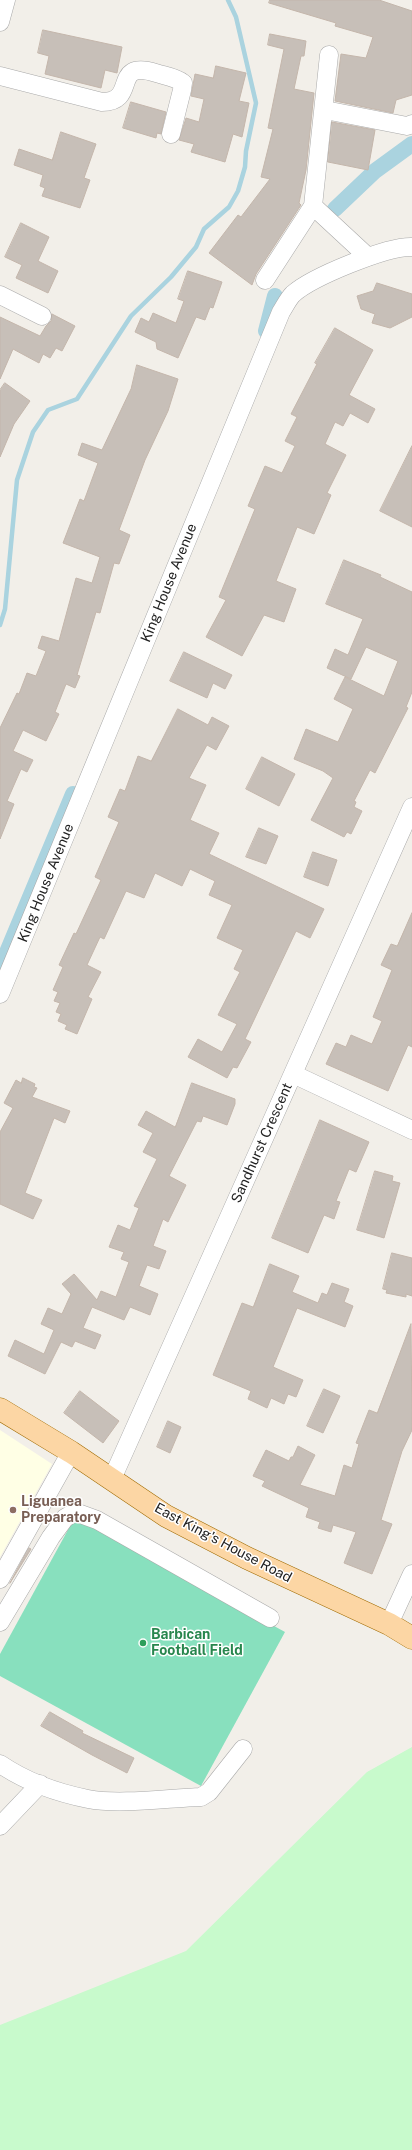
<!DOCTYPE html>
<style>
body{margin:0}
canvas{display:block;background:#f2efe9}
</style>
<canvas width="412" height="2150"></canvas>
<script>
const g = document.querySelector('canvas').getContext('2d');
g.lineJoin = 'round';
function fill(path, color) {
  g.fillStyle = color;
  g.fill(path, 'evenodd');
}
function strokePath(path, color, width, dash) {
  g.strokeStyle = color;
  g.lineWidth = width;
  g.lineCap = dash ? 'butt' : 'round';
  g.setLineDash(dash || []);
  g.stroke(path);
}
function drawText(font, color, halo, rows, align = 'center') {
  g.font = font + ' "Public Sans",sans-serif';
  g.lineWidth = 3;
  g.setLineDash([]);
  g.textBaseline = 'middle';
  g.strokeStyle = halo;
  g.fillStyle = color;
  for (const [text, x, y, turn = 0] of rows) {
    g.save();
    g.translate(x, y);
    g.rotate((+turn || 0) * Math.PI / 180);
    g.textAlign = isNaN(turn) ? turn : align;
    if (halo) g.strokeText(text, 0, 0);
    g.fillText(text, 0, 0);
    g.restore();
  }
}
fill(new Path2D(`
 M0,1430L52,1464L0,1557Z`), '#ffffe5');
fill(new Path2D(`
 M412,1747V2150H0V2025L186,1951L367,1772Z`), '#c8facc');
fill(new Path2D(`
 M75,1517L285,1632L201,1786L0,1676V1654Z`), '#88e0be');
strokePath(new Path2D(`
 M0,625L5,609L17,480L33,432L48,410L77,399L131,316L171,277L196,247L204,229L229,207L238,191L245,167L246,151L256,103L236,17L228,0`), '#aad3df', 4.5);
strokePath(new Path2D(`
 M335,209L375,171L412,144
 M266,331L275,296
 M0,969L73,794`), '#aad3df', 16);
const building = new Path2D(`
 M270,0H379L412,11V95L396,100L393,113L335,101L341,54L366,58L373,37L335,26L336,23L269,3Z
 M43,30L122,47L117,73L105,70L101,88L45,74L49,56L38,53Z
 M270,34L306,41L304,56H301L294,89L314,93L306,170L299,203L301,205L256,274L252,285L209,253L238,215L241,217L270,179L261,177L273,129L268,128L284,49L268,45Z
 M216,66L246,73L239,101L249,103L242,137L233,134L225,162L191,152L194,144L179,140L186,118L199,122L204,99L191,96L195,74L213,78Z
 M131,102L166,112L161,134L157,133L156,138L123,128Z
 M332,122L375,130L368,170L328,162Z
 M61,132L96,144L84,178L90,180L80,208L42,196L45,188L40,186L43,175L14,165L19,149L52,160Z
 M21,223L49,237L38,261L58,271L48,293L16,278L22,265L5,257Z
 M188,271L222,282L213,308L210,307L205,320L196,317L178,358L157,349L156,342L135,332L141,318L149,322L153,313L176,323L184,301L178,299Z
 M377,283L412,294V317L390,328L372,323L375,314L361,309L357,296L373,291Z
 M52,314L75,326L62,351L56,348L50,358L43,354L39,363L13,349L0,379V317L40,336L46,326L51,321Z
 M335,328L373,350L349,395L375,409L368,423L350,413L343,426L335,422L325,444L346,455L327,493L331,495L314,534L297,527L276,581L296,589L284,622L264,615L242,656L206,637L226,600L219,597L255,509L248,506L265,466L282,473L295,446L285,441L297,417L291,414L317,364L315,363Z
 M137,365L178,379L168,411L145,460L119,530L130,535L119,564L114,563L100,613L96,612L77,675L80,676L75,688L66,684L55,712L59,714L46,741L23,730L13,751L33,760L27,772L21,769L7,801L14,804L0,839V728L17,693L19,694L27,673L36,676L46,651L38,648L42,636L59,641L76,578L92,583L100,557L63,543L80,499L84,501L98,463L78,455L82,443L102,450L131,389Z
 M5,383L30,401L14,424L0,457V390Z
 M412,446V527L380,511Z
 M344,560L381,575L380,577L412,592V692L406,707L408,708L375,773L370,770L354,801L356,802L354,807L362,811L351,834L347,832L344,837L311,820L333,778L323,771L294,759L306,729L338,742L353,709L334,699L345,677L384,696L398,661L366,647L351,679L327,668L335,649L348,655L363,619L326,604Z
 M184,652L232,675L225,689L213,683L207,698L170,681Z
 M178,709L208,725L212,717L229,726L216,750L207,745L189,778L206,785L190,820L219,833L209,854L324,909L310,938L296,931L245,1039L251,1042L237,1068L233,1067L227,1078L188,1057L198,1039L222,1052L237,1024L218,1015L240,972L234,969L243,950L217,938L232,905L209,895L215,881L190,869L182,886L155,873L144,898L126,891L104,939L100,937L87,965L101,972L88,997L92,999L77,1034L65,1029L67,1025L58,1021L61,1014L56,1012L60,1003L54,1001L58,992L53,990L63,967L59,965L74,933L76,934L101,880L95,877L119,822L108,817L120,789L125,791L138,756L151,761Z
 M262,757L295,774L279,806L246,789Z
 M259,828L278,836L266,864L246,857Z
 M313,852L337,860L328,886L304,877Z
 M412,913V1047L408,1045L388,1091L326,1064L336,1043L346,1047L351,1035L372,1044L382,1021L373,1017L392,970L381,965L391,944L397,946Z
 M23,1078L35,1084L34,1087L37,1088L32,1097L70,1111L65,1123L54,1118L25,1193L42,1200L33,1219L0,1204V1132L13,1108L4,1103L16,1080L21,1083Z
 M192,1083L235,1099V1104L227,1125L203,1116L201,1122L197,1121L169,1176L186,1185L168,1222L163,1219L153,1246L166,1251L159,1269L147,1265L139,1286L158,1294L150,1315L130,1307L124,1320L92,1307L83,1328L101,1335L95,1349L75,1341L72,1347L61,1342L45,1374L8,1356L15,1340L44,1354L54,1330L41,1324L48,1308L62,1314L71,1294L62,1284L74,1274L97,1300L101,1291L116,1297L129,1262L121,1259L124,1252L109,1247L118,1225L130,1230L139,1208L134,1206L157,1159L143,1152L153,1133L138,1125L146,1111L175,1127Z
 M320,1120L369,1142L356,1172L349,1169L336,1201L340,1202L334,1219L324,1215L308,1253L272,1238Z
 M375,1171L393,1176L392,1181L400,1183L384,1238L357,1230Z
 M392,1253L412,1258V1296L406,1294V1297L386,1293L387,1290L383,1289Z
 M270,1264L299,1276L292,1292L318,1303L322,1293L327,1295L332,1283L349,1289L344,1302L353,1306L345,1327L297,1308L273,1367L303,1380L296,1397L288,1394L284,1404L271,1398L267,1408L248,1399L251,1391L213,1375L242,1303L253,1307Z
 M411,1324L412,1430L402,1451L381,1520L392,1524L372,1574L344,1563L356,1532L333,1525L331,1532L318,1528L320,1522L306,1517L309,1508L262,1486L265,1481L253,1476L266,1450L289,1461L291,1457H293L298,1446L315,1455L300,1485L335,1496L344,1465L352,1468L359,1444L356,1443L369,1410L377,1413Z
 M324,1389L340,1396L323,1433L307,1426Z
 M80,1391L119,1421L103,1443L64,1413Z
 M168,1421L181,1427L170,1453L157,1447Z
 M29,1548L31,1549L10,1583Z
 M50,1712L83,1731L82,1733L134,1758L127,1773L92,1755L41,1726Z`);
fill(building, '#c7bfb8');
strokePath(building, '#c4b6ab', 1);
const minor = new Path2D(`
 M0,22L6,0
 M0,76L102,102C139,102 110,59 156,73C165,76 175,77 183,83L182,90L171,134
 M325,110L407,126L412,124
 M313,206L368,257
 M265,280L313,206L329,55
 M0,295L42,316
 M0,994L281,312C285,306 288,299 293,294C312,277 387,246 412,247
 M293,1074L412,1130
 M112,1479L412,807
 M0,1579L71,1452
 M0,1622L51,1537L65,1518L75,1512L97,1520L270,1618
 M389,1624L412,1574
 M0,1764C25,1781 58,1793 88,1799C119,1805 169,1798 201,1797L209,1792L243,1749
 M0,1826L40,1784`);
const major = new Path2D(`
 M0,1409L71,1452L166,1516L247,1558L389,1624L412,1638`);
strokePath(minor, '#a9a9a9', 19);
strokePath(major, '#a06b00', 23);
strokePath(minor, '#fff', 18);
strokePath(major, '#fcd6a4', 22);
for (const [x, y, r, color] of [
 [13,1510,4,"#8d6e63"],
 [143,1643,4,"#2e9e5b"]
]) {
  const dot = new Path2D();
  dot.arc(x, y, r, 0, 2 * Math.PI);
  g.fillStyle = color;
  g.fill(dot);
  strokePath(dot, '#fff', 1.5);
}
drawText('14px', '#222', '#fff', [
 ["King House Avenue",169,583,-68],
 ["King House Avenue",46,883,-68],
 ["Sandhurst Crescent",262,1143,-66],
 ["East King's House Road",223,1543,28]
]);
drawText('bold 14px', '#785e54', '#fff', [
 ["Liguanea",21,1502],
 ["Preparatory",21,1518]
], 'left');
drawText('bold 14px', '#27864d', '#fff', [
 ["Barbican",151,1635],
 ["Football Field",151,1651]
], 'left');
</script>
